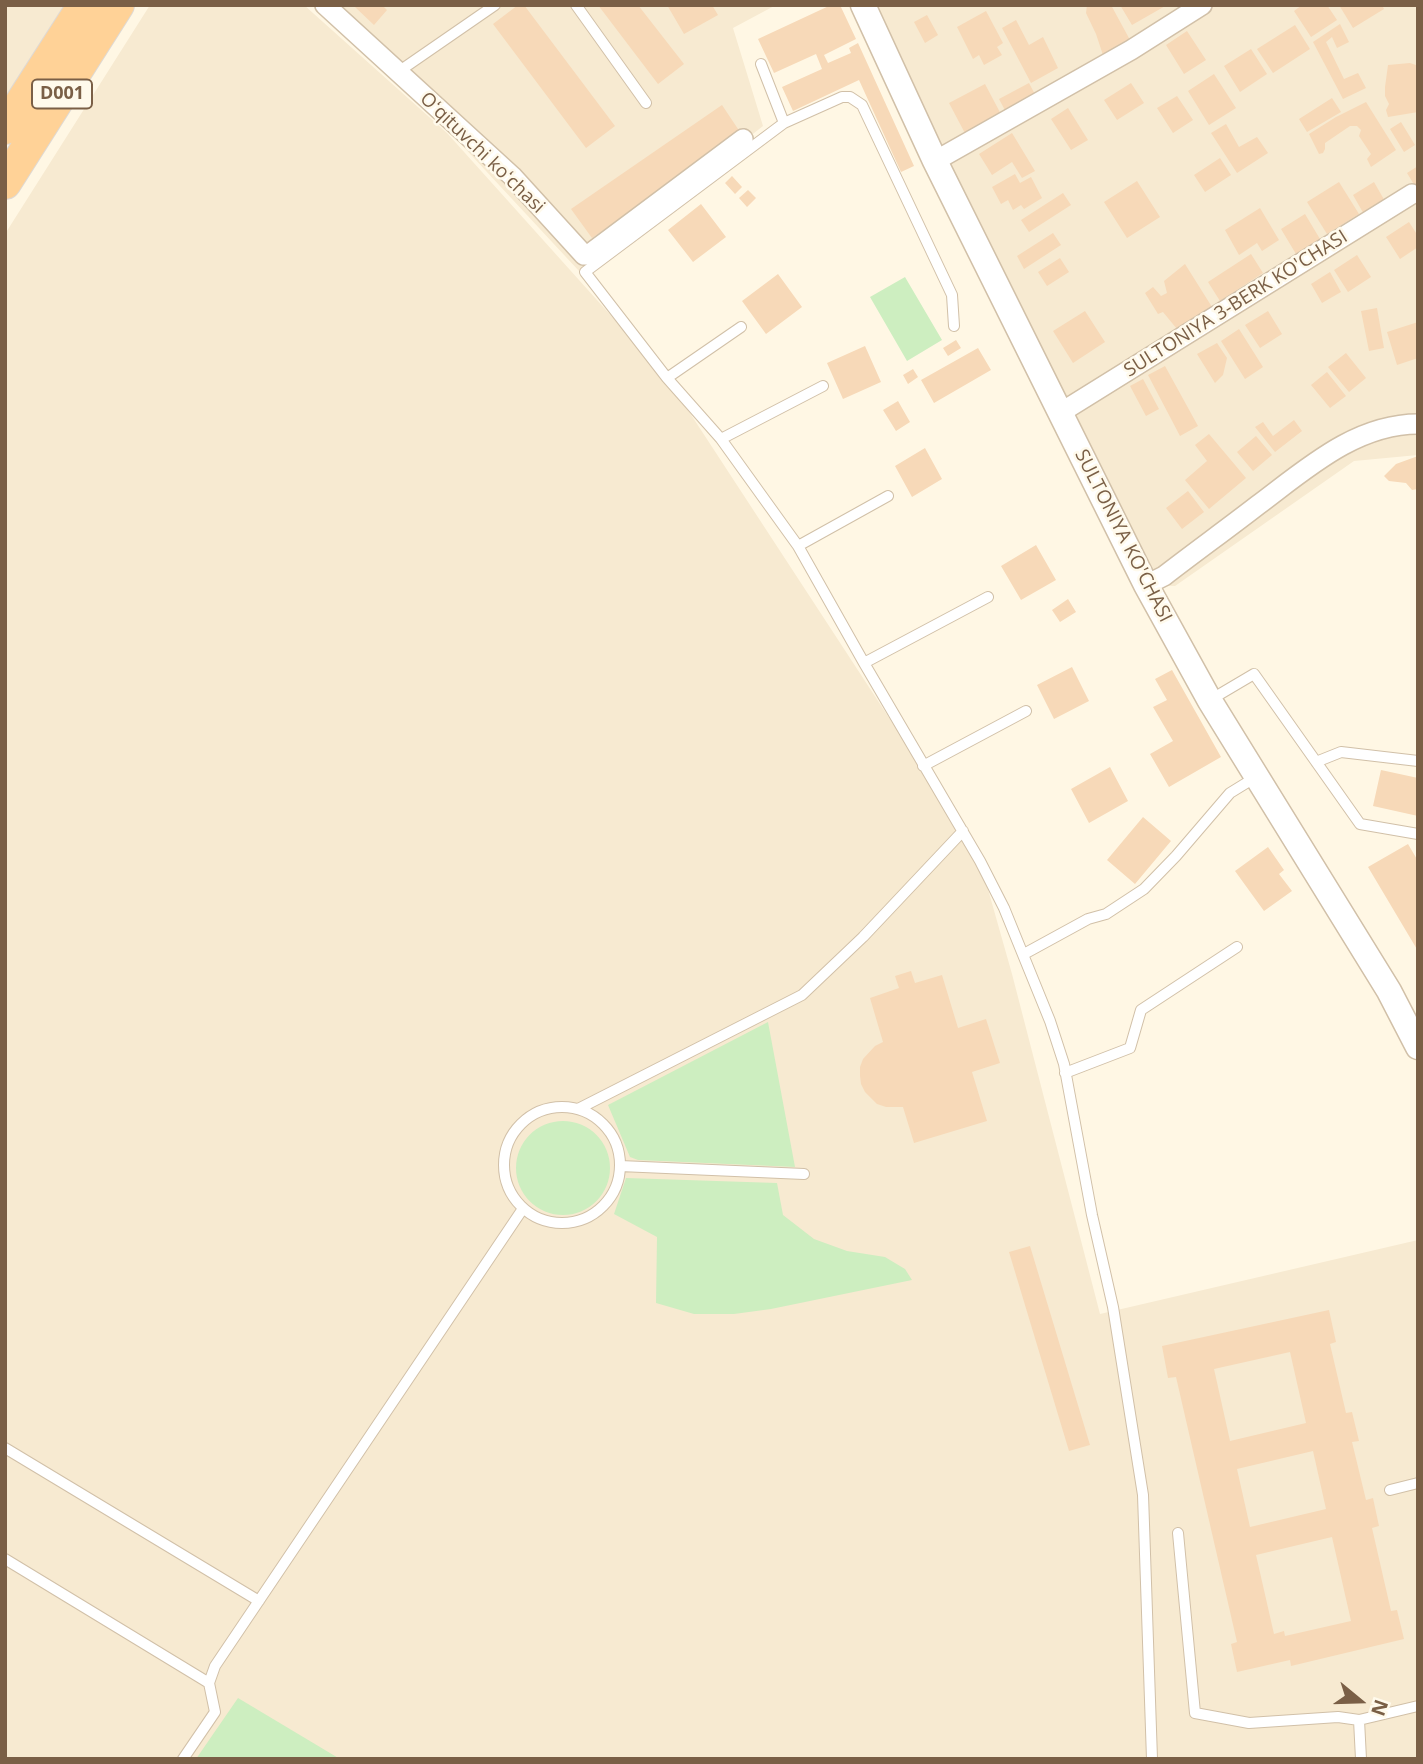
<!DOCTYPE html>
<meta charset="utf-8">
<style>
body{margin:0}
#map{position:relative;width:1423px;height:1764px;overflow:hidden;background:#fff7e4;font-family:"Open Sans",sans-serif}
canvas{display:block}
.frame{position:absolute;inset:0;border:7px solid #7a5f46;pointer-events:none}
.north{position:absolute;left:1325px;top:1666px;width:70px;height:70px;-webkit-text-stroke:5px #fffaec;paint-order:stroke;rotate:109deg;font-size:19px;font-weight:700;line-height:28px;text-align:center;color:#7a5f46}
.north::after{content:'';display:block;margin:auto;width:24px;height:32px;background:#7a5f46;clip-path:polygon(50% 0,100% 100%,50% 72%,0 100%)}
</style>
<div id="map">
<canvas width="1423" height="1764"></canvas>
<div class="frame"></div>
<div class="north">N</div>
</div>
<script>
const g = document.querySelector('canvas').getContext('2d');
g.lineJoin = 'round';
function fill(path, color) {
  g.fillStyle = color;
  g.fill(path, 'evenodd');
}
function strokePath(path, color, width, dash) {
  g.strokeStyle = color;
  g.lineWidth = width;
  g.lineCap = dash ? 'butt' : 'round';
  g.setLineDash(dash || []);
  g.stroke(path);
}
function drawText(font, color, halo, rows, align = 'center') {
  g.font = font + ' "Open Sans",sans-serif';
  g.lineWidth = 5;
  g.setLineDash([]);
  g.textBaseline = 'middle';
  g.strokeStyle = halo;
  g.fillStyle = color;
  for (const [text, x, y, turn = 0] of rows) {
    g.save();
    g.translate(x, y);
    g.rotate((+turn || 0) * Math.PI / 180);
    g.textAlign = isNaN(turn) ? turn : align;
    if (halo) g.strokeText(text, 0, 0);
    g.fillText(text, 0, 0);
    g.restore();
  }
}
fill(new Path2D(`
 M5,5H84L5,123Z
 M150,5H304L447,133L667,378L963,831L980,861L1012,974L1100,1314L1418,1240V1759H5V234Z
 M313,5H776L733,28L763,126L579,271L433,114Z
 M863,5H1418V455L1354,461L1175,586L1146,585Z`), '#f7ead1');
fill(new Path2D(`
 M905,277L942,340L907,361L870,297Z
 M768,1022L795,1167L638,1160L630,1157L608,1105Z
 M516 1168a47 47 0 1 1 94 0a47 47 0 1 1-94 0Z
 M626,1178L777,1183L783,1215L814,1239L847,1251L885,1257L905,1269L912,1280L771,1309L734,1314H694L656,1303L657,1237L614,1214Z
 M238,1698L340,1759H196Z`), '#cdeec0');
fill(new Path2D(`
 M356,5H382L387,10L374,25L355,7Z
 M518,5H524L615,126L586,148L493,24Z
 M598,5H638L684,64L658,84Z
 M667,5H712L718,15L684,34Z
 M831,5H840L856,39L824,55L828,63L851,53L849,48L858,43L914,166L901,172L859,80L793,111L782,87L822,69L816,54L774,73L758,39Z
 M1087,5H1111L1130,40L1103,55L1096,34L1086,13Z
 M1120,5H1167L1132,25Z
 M1302,5H1327L1337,20L1311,37L1294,11Z
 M1339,5H1382L1384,9L1353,28Z
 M986,11L1003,43L997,47L1002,55L984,65L979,55L973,59L957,27Z
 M927,15L938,35L925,43L914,22Z
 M1016,20L1029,45L1043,37L1058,68L1031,83L1002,28Z
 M1340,24L1349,42L1337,48L1332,37L1326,42L1344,79L1358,73L1366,88L1343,99L1313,42Z
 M1295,25L1310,49L1273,73L1257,49Z
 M1187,31L1206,60L1184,74L1166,45Z
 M1251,49L1267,74L1240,92L1224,66Z
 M1410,63L1416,65L1418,64V112L1388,117L1386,110L1389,104L1385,96V87L1388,65Z
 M1214,74L1236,108L1209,125L1188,91Z
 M1029,83L1038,100L1008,116L999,99Z
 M1131,83L1144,103L1117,120L1104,100Z
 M985,84L1003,118L967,137L949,103Z
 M1177,96L1193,120L1173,133L1157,108Z
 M1332,98L1341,112L1307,132L1299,119Z
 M1366,102L1396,150L1371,167L1367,159L1371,154L1359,136L1361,130L1357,126H1350L1325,143V149L1323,153L1319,154L1309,134L1336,117Z
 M722,105L742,135L592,238L571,209Z
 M1068,108L1088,140L1071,150L1051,119Z
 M1401,122L1415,145L1404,152L1390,129Z
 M1226,124L1239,147L1257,137L1268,153L1237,173L1211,133Z
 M1012,133L1035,171L1022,178L1012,162L992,175L979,154Z
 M1220,158L1231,175L1205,192L1194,175Z
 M1418,166V191L1407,173Z
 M1015,174L1020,183L1031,177L1042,198L1024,209L1021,205L1013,210L1008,200L1001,204L992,187Z
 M732,176L742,187L735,194L725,183Z
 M1137,181L1160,217L1127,238L1104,202Z
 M1339,182L1359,214L1327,234L1307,202Z
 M1374,182L1386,203L1365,216L1353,195Z
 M748,190L756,198L747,207L739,198Z
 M1063,193L1071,205L1029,232L1021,220Z
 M701,204L726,237L693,262L668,230Z
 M1260,208L1279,240L1262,251L1257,243L1239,255L1225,230Z
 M1305,214L1320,239L1296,254L1281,229Z
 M1409,222L1418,236V247L1400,259L1386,237Z
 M1053,233L1061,245L1024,269L1017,256Z
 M1251,254L1263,273L1220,301L1208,282Z
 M1357,255L1371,277L1348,292L1334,270Z
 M1060,258L1069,272L1047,286L1038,272Z
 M1185,264L1212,307L1177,329L1163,312L1158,314L1145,293L1153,287L1161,296L1167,293L1164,281Z
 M1330,272L1341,292L1322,303L1311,284Z
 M778,274L802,307L766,334L742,301Z
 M1377,308L1384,348L1369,351L1361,311Z
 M1085,311L1105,342L1073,363L1053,331Z
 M1268,311L1282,334L1260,348L1245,325Z
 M1418,322V358L1397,365L1387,332Z
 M1239,329L1263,367L1245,379L1221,341Z
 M956,340L961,348L948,356L943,348Z
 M1217,343L1227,358L1223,375L1215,383L1197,354Z
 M865,346L881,382L843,399L827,363Z
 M978,348L991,370L934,403L921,380Z
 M1346,353L1366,378L1349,392L1328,367Z
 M1165,366L1198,426L1180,436L1148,375Z
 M913,369L918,377L908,384L903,375Z
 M1327,372L1346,396L1330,408L1311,385Z
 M1143,379L1159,409L1146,416L1130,386Z
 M898,401L910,422L896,431L883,410Z
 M1294,420L1302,431L1275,452L1255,427L1263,422L1273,436Z
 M1209,434L1246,478L1209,509L1185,480L1207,461L1195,445Z
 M1256,436L1272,455L1253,471L1237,452Z
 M925,448L942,479L912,497L895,466Z
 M1418,456V489L1412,490L1406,483L1389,481L1384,476L1396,464Z
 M1188,491L1204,512L1182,529L1166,508Z
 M1036,545L1056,580L1021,600L1001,566Z
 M1068,599L1076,612L1060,622L1052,610Z
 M1072,667L1089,701L1054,719L1037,685Z
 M1172,670L1221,757L1169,787L1150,754L1173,741L1153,707L1167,700L1155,679Z
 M1110,767L1128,801L1089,823L1071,789Z
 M1381,770L1418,778V816L1373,806Z
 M1143,817L1171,841L1135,884L1107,860Z
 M1408,844L1418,861V951L1368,867Z
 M1268,847L1284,870L1279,874L1292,891L1264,911L1235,871Z
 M911,971L915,983L942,975L958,1028L986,1019L1000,1063L972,1072L987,1121L914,1143L903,1107H886L877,1104L865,1092L861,1084L860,1076V1067L863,1059L875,1046L883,1042L870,998L899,988L895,976Z
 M1030,1246L1090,1445L1069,1451L1009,1252Z
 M1329,1310L1336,1342L1330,1344L1346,1413L1352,1412L1359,1441L1352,1442L1366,1500L1373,1498L1379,1526L1372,1528L1391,1611L1397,1610L1404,1639L1291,1666L1290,1660L1237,1672L1231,1644L1237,1642L1176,1377L1168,1378L1162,1346ZM1290,1352L1306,1423L1230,1441L1214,1369ZM1313,1451L1326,1509L1250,1527L1237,1469ZM1332,1537L1351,1621L1285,1636L1284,1631L1274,1634L1256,1555Z`), '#f7d9b8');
const service = new Path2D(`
 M576,5L646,103
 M761,64L784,123
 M398,72L495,5
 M954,326L952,295L862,105L850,97H842L784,123L585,272L667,378L721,439L798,546L864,663L980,861L1004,908L1050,1021L1064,1064L1092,1215L1113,1307L1143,1495L1152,1759
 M667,378L741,327
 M721,439L823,386
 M798,546L888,496
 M864,663L988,597
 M1210,700L1254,674L1360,824L1418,834
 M1316,762L1341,752L1418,761
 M923,766L1026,711
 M1024,954L1088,919L1106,914L1144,889L1176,856L1230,793L1256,777
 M1065,1073L1130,1048L1141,1010L1237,947
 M504 1165a58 58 0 1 1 116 0a58 58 0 1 1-116 0Z
 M578,1109L802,995L863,937L963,831
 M620,1166L804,1174
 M5,1448L259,1601
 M1390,1490L1418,1483
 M1178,1533L1195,1713L1249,1723L1338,1717L1359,1720
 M5,1559L209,1683
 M183,1759L215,1712L209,1683L215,1666L522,1210
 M1361,1759L1359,1720L1418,1706`);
const minor = new Path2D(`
 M325,5L512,176L584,255H588L743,139
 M935,161L1131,50L1202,5
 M1060,413L1412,194
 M1146,585L1164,576C1195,552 1227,529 1258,505C1305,470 1355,424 1418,424`);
const tertiary = new Path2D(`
 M863,5L935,161L1146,585L1210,701L1389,991L1418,1047`);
const trunk = new Path2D(`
 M5,128L84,5
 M5,183L118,5`);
strokePath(service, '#d1c0a8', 12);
strokePath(minor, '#d1c0a8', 22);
strokePath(tertiary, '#d1c0a8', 27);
strokePath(trunk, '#dfd9d3', 34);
strokePath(service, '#fff', 10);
strokePath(minor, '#fff', 19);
strokePath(tertiary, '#fff', 24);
strokePath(trunk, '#ffd297', 32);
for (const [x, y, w] of [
 [62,94,60]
]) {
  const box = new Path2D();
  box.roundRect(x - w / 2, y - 14.5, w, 29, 5);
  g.fillStyle = '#fffaec';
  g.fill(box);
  strokePath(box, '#7a5f46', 2);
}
drawText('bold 18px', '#7a5f46', null, [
 ["D001",62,94]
]);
drawText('19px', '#7a5f46', '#fffaec', [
 ["Oʻqituvchi koʻchasi",482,153,44],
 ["SULTONIYA 3-BERK KO'CHASI",1236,304,-32],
 ["SULTONIYA KO'CHASI",1123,536,63]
]);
</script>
